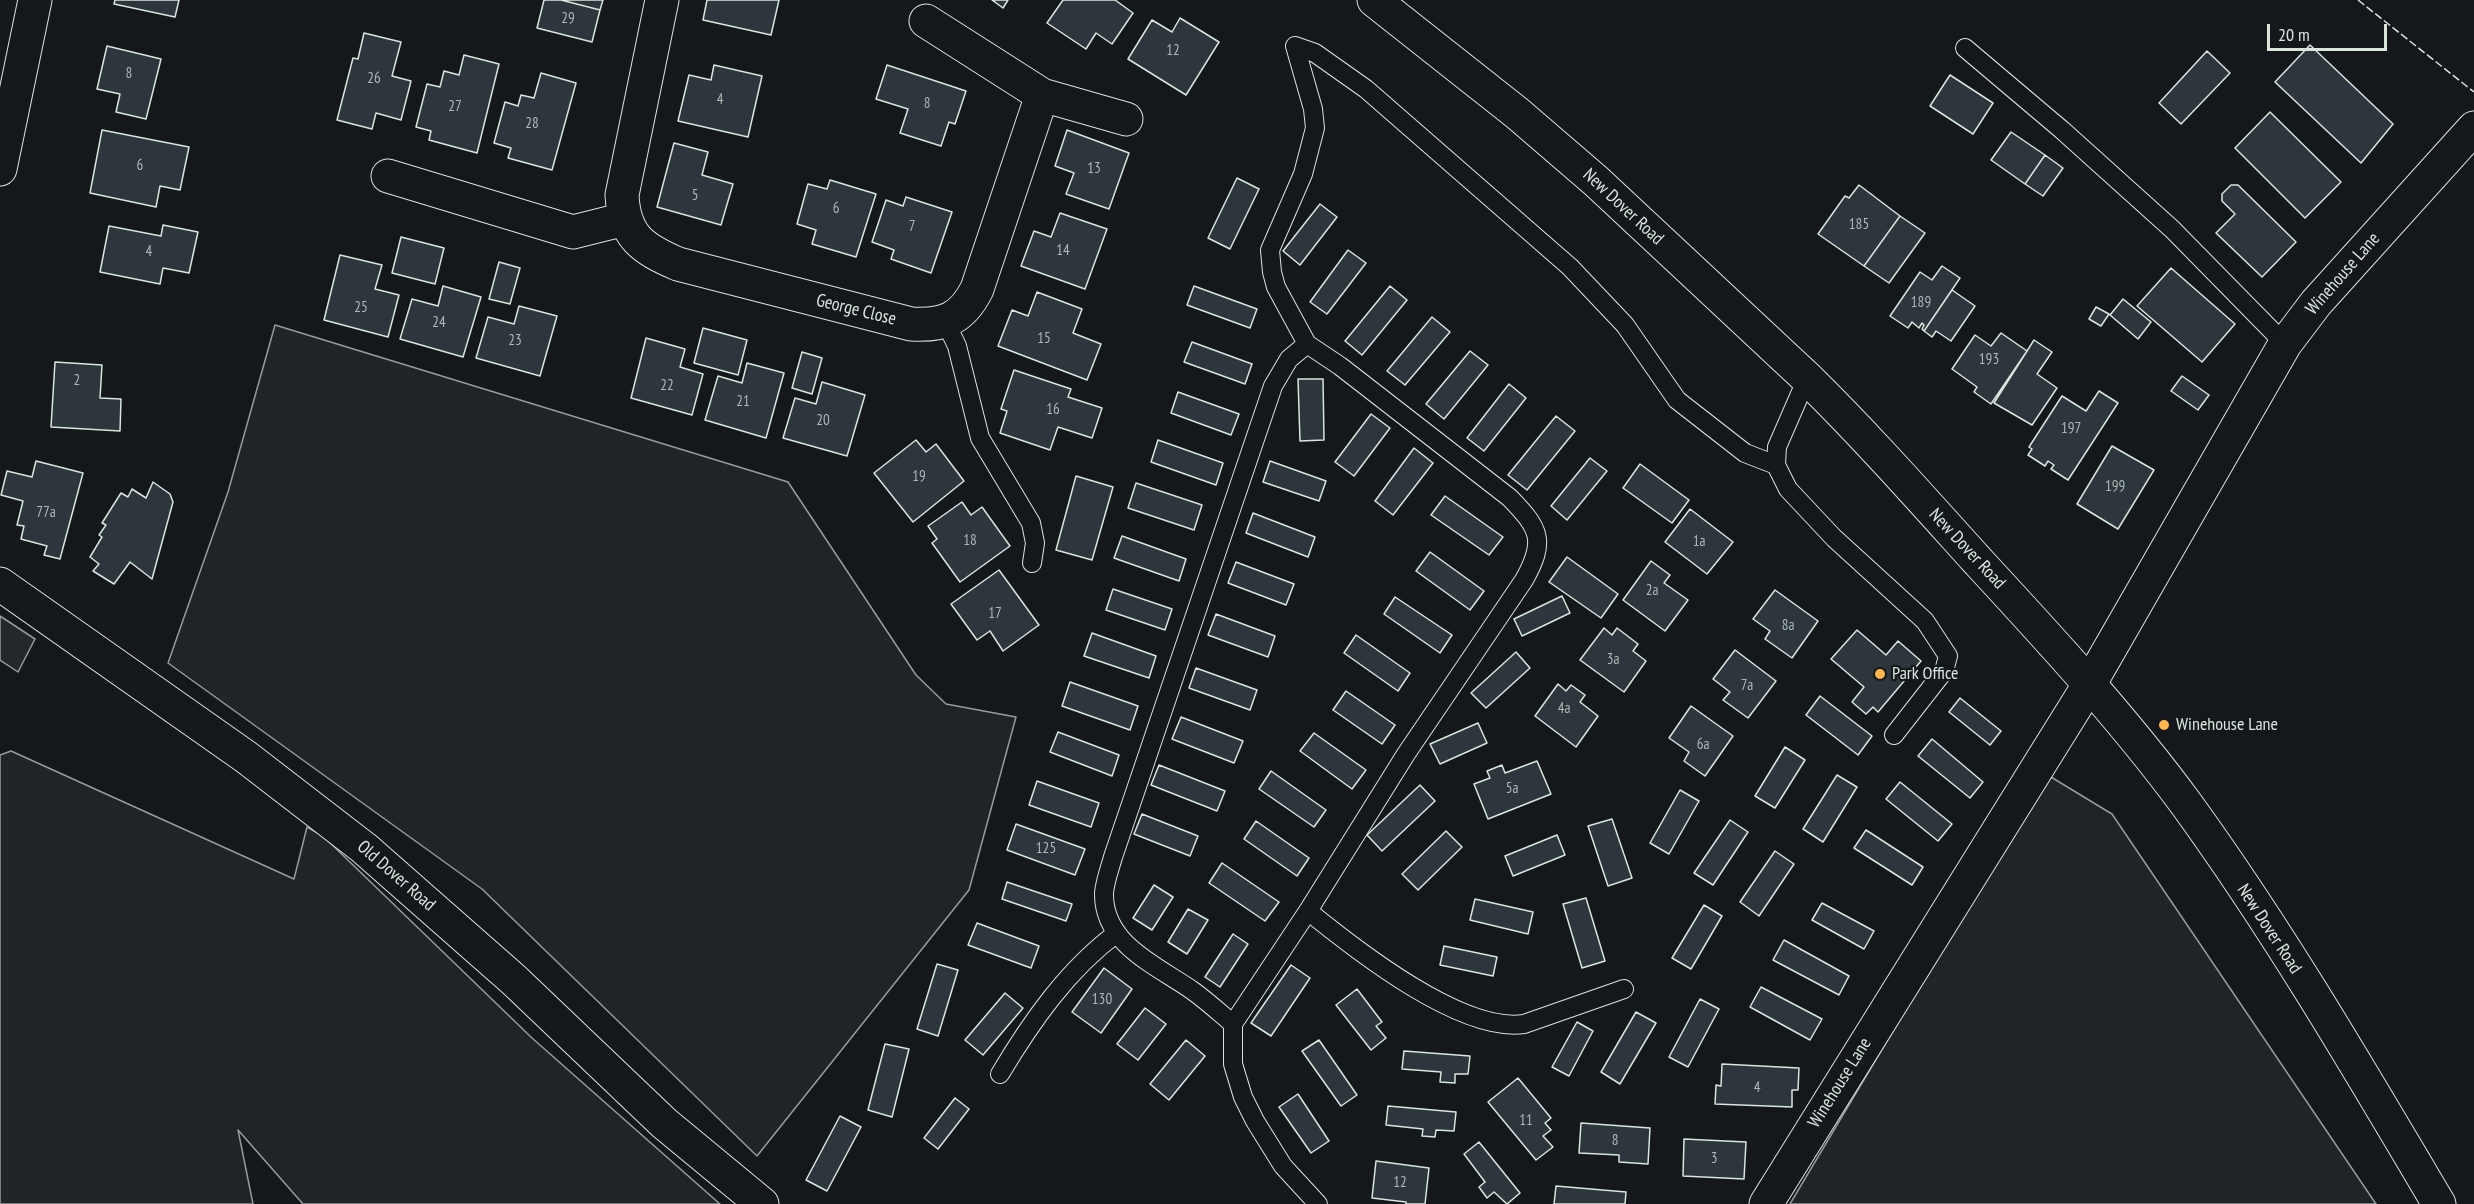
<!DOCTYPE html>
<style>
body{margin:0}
#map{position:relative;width:2474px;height:1204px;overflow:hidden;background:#14181c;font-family:"PT Sans Narrow",sans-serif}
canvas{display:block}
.scale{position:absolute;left:2267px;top:24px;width:120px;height:27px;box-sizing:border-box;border:3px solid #d8e6dc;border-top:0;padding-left:8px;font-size:18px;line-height:21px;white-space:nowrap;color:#d8e6dc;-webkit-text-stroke:4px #14181c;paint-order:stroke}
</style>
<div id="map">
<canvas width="2474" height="1204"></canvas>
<div class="scale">20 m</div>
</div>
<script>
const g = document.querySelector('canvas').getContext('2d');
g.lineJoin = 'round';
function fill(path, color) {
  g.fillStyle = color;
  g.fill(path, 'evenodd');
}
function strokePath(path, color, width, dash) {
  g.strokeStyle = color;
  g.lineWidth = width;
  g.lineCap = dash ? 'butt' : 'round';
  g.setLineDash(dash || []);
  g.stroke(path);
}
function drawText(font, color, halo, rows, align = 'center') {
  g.font = font + ' "PT Sans Narrow",sans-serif';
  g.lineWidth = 4.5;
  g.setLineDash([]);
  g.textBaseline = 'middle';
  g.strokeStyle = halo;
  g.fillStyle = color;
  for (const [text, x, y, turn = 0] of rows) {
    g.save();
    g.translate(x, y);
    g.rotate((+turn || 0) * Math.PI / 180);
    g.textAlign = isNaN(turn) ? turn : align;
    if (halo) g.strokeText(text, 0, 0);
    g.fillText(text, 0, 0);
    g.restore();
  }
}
const green = new Path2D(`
 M275,325L788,482L916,675L946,704L1016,717L969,890L757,1156L482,889L168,663L228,492Z
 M11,751L294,879L307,827L323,836L532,1038L720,1204H303L238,1130L253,1204H0V755Z
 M2046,774L2112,814L2376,1204H1790Z`);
fill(green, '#202428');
strokePath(green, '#939e99', 1.5);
const parking = new Path2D(`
 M0,616L35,639L18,672L0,660Z`);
fill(parking, '#24282b');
strokePath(parking, '#939e99', 1.5);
const building = new Path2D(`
 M115,0H179L175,17L114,4Z
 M544,0H561L600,10L592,42L537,28Z
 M561,0H603L600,10Z
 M707,0H779L771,35L703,20Z
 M992,0H1008L1003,8Z
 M1063,0H1115L1133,13L1112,44L1096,33L1086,49L1047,23Z
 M1180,18L1219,42L1186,95L1128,59L1152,20L1172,32Z
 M364,33L401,42L392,76L411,81L401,120L376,113L372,129L337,120L353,58L358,59Z
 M2310,45L2393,124L2361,163L2275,82Z
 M107,46L161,59L146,119L116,112L120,94L97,89Z
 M2207,51L2230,73L2181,124L2159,103Z
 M464,55L499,64L477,153L429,140L431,131L416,127L427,84L440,87L444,71L459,75Z
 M714,65L762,76L748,137L678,121L689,75L711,80Z
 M887,65L966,91L955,124L949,122L941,146L900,133L908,109L876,99Z
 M541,73L576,83L552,170L508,158L511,148L494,143L505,102L518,106L521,95L534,98Z
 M1950,75L1993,103L1973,134L1930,106Z
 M2270,112L2341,182L2305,218L2235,148Z
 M102,130L189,147L180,190L160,186L156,207L90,193Z
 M1067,130L1129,153L1109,209L1066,194L1074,173L1055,166Z
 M2011,132L2045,155L2025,184L1991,160Z
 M674,143L708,152L702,175L733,184L721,225L657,207Z
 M2045,155L2063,168L2043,196L2025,184Z
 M1237,178L1259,189L1230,249L1208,238Z
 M830,180L876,194L856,257L812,244L816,230L797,224L808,184L827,189Z
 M1859,185L1900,216L1864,266L1818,234L1845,196L1849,198Z
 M2231,185H2238L2296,242L2262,277L2216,233L2235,214L2222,201V194Z
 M906,197L952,212L931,273L891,259L894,250L872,242L886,200L903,206Z
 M1320,204L1337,217L1300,265L1283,251Z
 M1060,213L1107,229L1085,289L1021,266L1034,231L1051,237Z
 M1900,216L1925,233L1889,283L1864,266Z
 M163,225L198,232L189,273L163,268L160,284L100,272L109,226L161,236Z
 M401,237L444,248L435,284L392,273Z
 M1348,250L1366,263L1327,314L1310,302Z
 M340,255L382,265L375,289L399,295L388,337L324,320Z
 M499,262L520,268L510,304L489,299Z
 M1942,266L1960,278L1924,331L1922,329L1924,325L1922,323L1919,328L1912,322L1908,328L1890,316L1920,272L1932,280Z
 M2171,268L2235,324L2202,362L2137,306Z
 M443,286L481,297L463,357L400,339L412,299L438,306Z
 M1194,286L1257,309L1250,328L1187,305Z
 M1390,286L1407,300L1362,355L1345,341Z
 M1952,290L1975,306L1951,341L1936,331L1932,337L1924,331Z
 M1037,292L1082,309L1073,333L1101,344L1087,380L998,346L1012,310L1028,316Z
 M2123,299L2151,322L2138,339L2110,315Z
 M519,306L557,316L540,376L476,358L488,317L514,324Z
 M2096,307L2109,314L2101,326L2089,319Z
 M1432,317L1450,332L1405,385L1387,371Z
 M703,328L747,340L738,375L694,363Z
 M2001,333L2027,351L1991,404L1974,392L1977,387L1952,369L1975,335L1991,346Z
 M646,338L685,349L680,367L703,374L692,415L631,398Z
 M2034,340L2052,352L2037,374L2057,388L2032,425L1994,403Z
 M1192,342L1252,364L1245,384L1184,362Z
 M1470,351L1488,365L1444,419L1426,404Z
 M802,352L822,358L812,394L792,388Z
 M55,362L102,365L100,398L121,399L120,431L51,427Z
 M747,363L784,373L766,438L705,420L718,376L742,383Z
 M1014,370L1071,389L1068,397L1102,408L1092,438L1058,427L1050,450L1000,433L1007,411L1001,409Z
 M2182,376L2209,395L2198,410L2171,391Z
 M1298,379H1323L1324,440L1300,441Z
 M822,382L865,395L847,456L783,438L795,398L816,404Z
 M1509,384L1526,398L1484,451L1467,438Z
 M2099,391L2118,403L2068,480L2051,469L2054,465L2048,461L2045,466L2028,455L2032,449L2029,447L2062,396L2086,411Z
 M1178,392L1239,414L1231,435L1171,413Z
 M1371,414L1390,428L1354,476L1335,462Z
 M1556,416L1575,431L1527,490L1508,475Z
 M916,440L926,452L936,444L964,481L913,522L874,473Z
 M1158,440L1223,463L1216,485L1151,462Z
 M2112,446L2154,470L2118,529L2077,504Z
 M1414,448L1433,463L1393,515L1375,501Z
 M1590,458L1607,471L1567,520L1551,506Z
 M36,461L83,473L60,559L44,555L47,546L21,539L24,526L17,525L23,501L1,495L7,471L32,477Z
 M1270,461L1326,481L1319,501L1263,482Z
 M1640,464L1689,500L1672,523L1623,488Z
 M1076,476L1113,487L1092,560L1056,550Z
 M153,482L170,494L173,502L152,579L130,562L114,584L93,571L99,564L90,557L102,537L99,535L106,525L102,523L121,493L128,497L132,489L146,498Z
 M1136,483L1202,505L1194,530L1128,508Z
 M1445,496L1503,537L1489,555L1431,515Z
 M962,502L971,515L982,507L1010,546L960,582L932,543L937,539L928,526Z
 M1690,509L1733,542L1707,574L1665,542Z
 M1253,513L1315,537L1308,557L1246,533Z
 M1122,536L1186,559L1179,581L1114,558Z
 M1430,552L1484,591L1470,610L1416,571Z
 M1567,557L1618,594L1601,618L1549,582Z
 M1651,561L1670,575L1664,583L1688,600L1665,631L1623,600Z
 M1236,562L1294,584L1286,605L1228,583Z
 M999,570L1039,625L1003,651L990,631L977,640L951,604Z
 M1113,589L1172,609L1165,630L1106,610Z
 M1775,590L1818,621L1792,658L1765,639L1770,631L1753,619Z
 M1562,596L1570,613L1522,636L1514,619Z
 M1395,597L1452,635L1440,653L1384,614Z
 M1216,614L1275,636L1268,657L1208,635Z
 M1604,628L1612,635L1617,628L1638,644L1633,651L1646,661L1624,692L1580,660Z
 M1857,630L1886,655L1898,641L1921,661L1878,712L1873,707L1866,714L1852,702L1864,687L1831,659Z
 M1092,633L1156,656L1149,678L1084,656Z
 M1356,635L1410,673L1398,691L1344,653Z
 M1735,650L1776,681L1748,718L1723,700L1730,692L1713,679Z
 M1516,652L1530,668L1486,708L1471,693Z
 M1196,668L1257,690L1250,710L1189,688Z
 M1070,682L1138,706L1130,730L1062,706Z
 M1558,684L1566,691L1571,685L1585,695L1580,702L1598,716L1576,747L1535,716Z
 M1346,691L1395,725L1382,744L1333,710Z
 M1820,696L1872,736L1858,755L1806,715Z
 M1960,698L2001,731L1990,745L1949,712Z
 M1691,706L1733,736L1705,776L1684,761L1689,752L1669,738Z
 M1181,717L1243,741L1234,763L1172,739Z
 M1478,723L1487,743L1440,764L1430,744Z
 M1058,732L1119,755L1112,776L1050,752Z
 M1314,733L1366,770L1352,789L1300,751Z
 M1932,739L1983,782L1970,798L1918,756Z
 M1785,747L1805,760L1775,808L1755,796Z
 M1537,761L1551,794L1488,819L1474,784L1490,778L1487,771L1502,765L1505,773Z
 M1159,765L1225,791L1217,811L1151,785Z
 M1271,771L1326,810L1314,827L1259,789Z
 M1837,775L1857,787L1823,842L1803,829Z
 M1037,781L1099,803L1091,827L1029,805Z
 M1900,782L1952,824L1938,841L1886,799Z
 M1420,785L1435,801L1382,851L1367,835Z
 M1680,790L1699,801L1669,854L1650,843Z
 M1142,814L1198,836L1190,856L1134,834Z
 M1612,819L1632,878L1608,886L1588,826Z
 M1730,820L1748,832L1713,885L1694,873Z
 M1256,821L1309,858L1297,876L1244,839Z
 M1016,824L1085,849L1075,875L1007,850Z
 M1866,830L1923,867L1912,885L1854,848Z
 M1446,831L1462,847L1418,890L1402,874Z
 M1557,835L1565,855L1513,876L1505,856Z
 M1775,851L1794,864L1759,916L1740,902Z
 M1222,863L1279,902L1265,921L1209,883Z
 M1007,882L1072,904L1066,921L1002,899Z
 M1154,885L1173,897L1152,930L1133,918Z
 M1586,898L1605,961L1582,968L1563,904Z
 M1475,899L1533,912L1528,934L1470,920Z
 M1822,903L1874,931L1864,949L1812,920Z
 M1704,905L1722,916L1691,969L1672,958Z
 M1188,909L1208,920L1187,954L1168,942Z
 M977,923L1039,946L1031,968L968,945Z
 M1233,934L1248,944L1220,987L1205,977Z
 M1784,940L1849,976L1839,995L1773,960Z
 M1444,946L1497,957L1493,976L1440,965Z
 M937,964L958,970L938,1036L917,1029Z
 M1291,965L1310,978L1271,1036L1251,1023Z
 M1104,968L1132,989L1101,1033L1072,1012Z
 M1761,987L1822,1019L1810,1040L1750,1007Z
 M1357,989L1382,1022L1376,1026L1386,1038L1371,1050L1336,1005Z
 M1005,993L1023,1008L983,1055L965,1040Z
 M1700,999L1719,1009L1688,1067L1669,1057Z
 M1145,1008L1166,1024L1138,1060L1117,1044Z
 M1636,1012L1656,1023L1620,1084L1601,1072Z
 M1577,1022L1593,1031L1569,1076L1552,1067Z
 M1186,1040L1205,1056L1169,1100L1150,1084Z
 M1319,1040L1357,1095L1341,1106L1302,1051Z
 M885,1044L909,1049L892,1117L868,1110Z
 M1404,1051L1470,1056L1468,1074H1455V1083L1440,1082L1441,1072L1402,1069Z
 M1722,1064L1799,1068L1798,1090H1792V1107L1715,1104L1716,1085L1721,1086Z
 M1518,1078L1551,1118L1545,1123L1551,1130L1543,1136L1553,1147L1536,1160L1488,1102Z
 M1298,1094L1329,1141L1311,1153L1279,1107Z
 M955,1098L969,1109L938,1149L924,1138Z
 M1388,1106L1456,1112L1454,1131L1436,1130L1435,1137L1422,1136L1423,1129L1386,1125Z
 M840,1116L861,1127L827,1191L806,1180Z
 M1581,1123L1650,1128L1648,1164L1619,1162V1155L1579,1153Z
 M1684,1139L1746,1142L1744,1179L1683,1176Z
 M1479,1142L1520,1193L1507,1204L1494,1192L1487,1198L1479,1187L1485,1182L1464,1154Z
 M1376,1161L1429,1168L1425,1204H1406V1202L1372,1198Z
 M1556,1186L1626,1192L1625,1204H1554Z`);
fill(building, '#2c363c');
strokePath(building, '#d8e6dc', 1.5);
const lane = new Path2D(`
 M1295,46L1313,109L1315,128L1303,174L1270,250L1272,272L1276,287L1307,344L1340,366L1510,498C1540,529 1546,541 1524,580L1406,754L1308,911L1233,1024V1064L1243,1097L1255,1121L1283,1166L1318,1204
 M1295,46L1315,53L1366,89L1570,267L1625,325L1677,400L1745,453L1776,465
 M1965,48L2062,130L2172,229L2285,344
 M945,321L957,346L980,438L1031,523L1035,543L1032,563
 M1807,378L1777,447L1776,465L1788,489L1834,538L1925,621L1948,656L1944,671L1894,735
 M1308,911C1356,950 1461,1033 1524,1024L1624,989
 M1233,1024C1220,1013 1207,1001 1193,991C1158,966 1103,945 1104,893C1105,881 1110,868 1113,857L1273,386L1289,359L1307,344
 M1000,1074C1031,1022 1068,969 1117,933`);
const street = new Path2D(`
 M662,0L622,195C624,237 643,249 678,264L911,324C944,326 962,319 977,289L1042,95L926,21
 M1042,95L1126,119
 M0,169L35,0
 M388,176L573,232L625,219
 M0,584L246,757L364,848L514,980L664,1123L762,1204
 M1766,1204L2089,685L2285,344L2316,303L2474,128`);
const secondary = new Path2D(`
 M1374,0L1517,113L1596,181L1807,378C1865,435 1920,497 1975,558C2047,636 2124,719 2187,805C2279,932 2359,1069 2439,1204`);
strokePath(lane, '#d8e6dc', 20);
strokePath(street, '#d8e6dc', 35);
strokePath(secondary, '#d8e6dc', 35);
strokePath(lane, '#14181c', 18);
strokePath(street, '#14181c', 33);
strokePath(secondary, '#14181c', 33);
strokePath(new Path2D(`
 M2358,0L2474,92`), '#d8e6dc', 1.5, [8, 3]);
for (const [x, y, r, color] of [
 [1880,674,6,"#ffb74d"],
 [2164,725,6,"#ffb74d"]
]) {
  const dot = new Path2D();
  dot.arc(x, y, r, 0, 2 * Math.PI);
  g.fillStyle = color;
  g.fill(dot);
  strokePath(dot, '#14181c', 2);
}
drawText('15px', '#adbab4', null, [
 ["29",568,19],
 ["12",1173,51],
 ["8",129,74],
 ["26",374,79],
 ["4",720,100],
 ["8",927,104],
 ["27",455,107],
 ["28",532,124],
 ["6",140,166],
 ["13",1094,169],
 ["5",695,196],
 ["6",836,209],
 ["185",1859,225],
 ["7",912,227],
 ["14",1063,251],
 ["4",149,252],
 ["189",1921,303],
 ["25",361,308],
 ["24",439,323],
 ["15",1044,339],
 ["23",515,341],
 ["193",1989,360],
 ["2",77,381],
 ["22",667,386],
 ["21",743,402],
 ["16",1053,410],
 ["20",823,421],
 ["197",2071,429],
 ["19",919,477],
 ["199",2115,487],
 ["77a",46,513],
 ["18",970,541],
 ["1a",1699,542],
 ["2a",1652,591],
 ["17",995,614],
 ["8a",1788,626],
 ["3a",1613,660],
 ["7a",1747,686],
 ["4a",1564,709],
 ["6a",1703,745],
 ["5a",1512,789],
 ["125",1046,849],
 ["130",1102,1000],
 ["4",1757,1088],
 ["11",1526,1121],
 ["8",1615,1141],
 ["3",1714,1159],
 ["12",1400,1183]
]);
drawText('18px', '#d8e6dc', '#14181c', [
 ["New Dover Road",1623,207,43],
 ["Winehouse Lane",2343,274,-49],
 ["George Close",856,310,14],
 ["New Dover Road",1967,549,47],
 ["Old Dover Road",396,876,41],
 ["New Dover Road",2269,929,57],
 ["Winehouse Lane",1840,1083,-58]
]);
drawText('18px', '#d8e6dc', '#14181c', [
 ["Park Office",1892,674],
 ["Winehouse Lane",2176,725]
], 'left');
</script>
